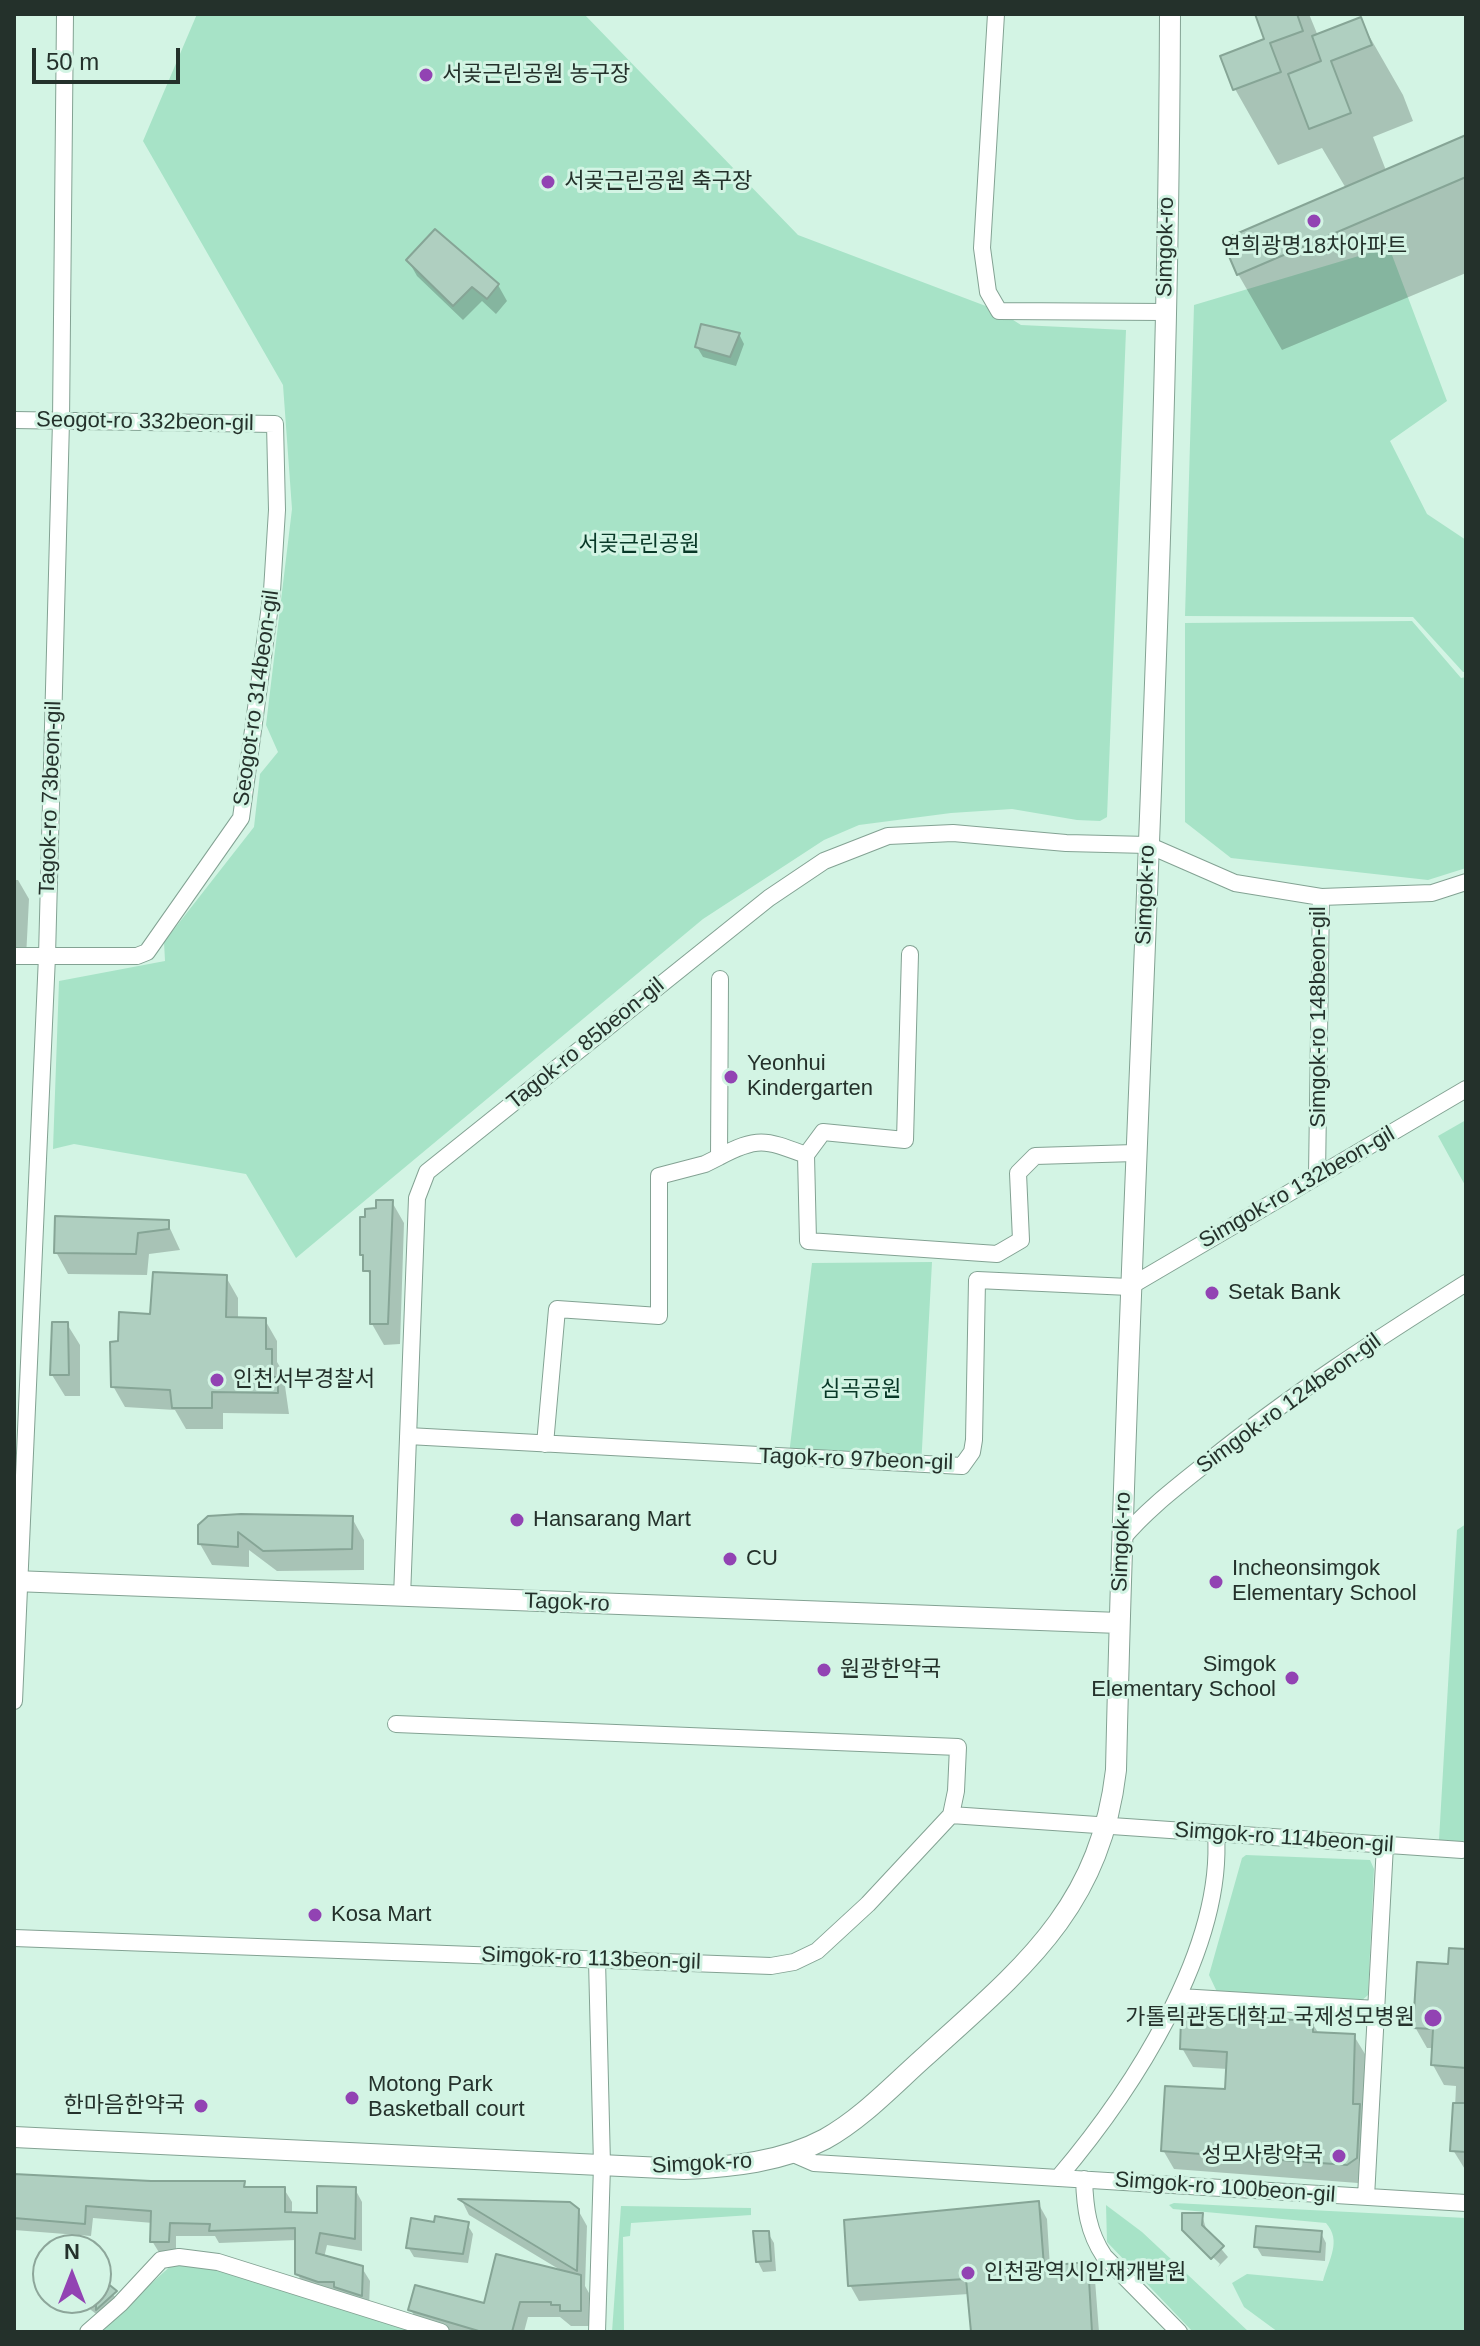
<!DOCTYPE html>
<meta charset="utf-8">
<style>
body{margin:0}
#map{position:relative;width:1480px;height:2346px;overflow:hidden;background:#d3f4e4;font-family:Arial,sans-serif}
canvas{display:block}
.frame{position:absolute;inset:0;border:16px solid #24312b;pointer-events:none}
.north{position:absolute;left:32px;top:2234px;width:80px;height:80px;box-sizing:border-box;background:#d3f4e4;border:2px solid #8da69a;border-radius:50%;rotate:0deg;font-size:22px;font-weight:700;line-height:32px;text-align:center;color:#24312b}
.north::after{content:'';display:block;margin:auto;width:28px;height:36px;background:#9243b3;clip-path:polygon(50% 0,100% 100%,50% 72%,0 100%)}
.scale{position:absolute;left:32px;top:48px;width:148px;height:36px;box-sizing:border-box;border:4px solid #24312b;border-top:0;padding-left:10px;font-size:24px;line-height:28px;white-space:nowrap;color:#24312b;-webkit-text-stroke:6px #d3f4e4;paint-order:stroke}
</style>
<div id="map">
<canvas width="1480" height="2346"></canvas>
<div class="frame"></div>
<div class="north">N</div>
<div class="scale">50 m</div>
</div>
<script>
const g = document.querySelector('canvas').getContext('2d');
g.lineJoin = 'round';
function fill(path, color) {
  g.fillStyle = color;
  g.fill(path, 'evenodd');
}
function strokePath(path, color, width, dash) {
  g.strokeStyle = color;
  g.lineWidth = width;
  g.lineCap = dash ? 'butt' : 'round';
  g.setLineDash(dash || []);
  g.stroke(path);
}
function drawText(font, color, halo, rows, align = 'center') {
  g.font = font + ' Arial,"Noto Sans KR",sans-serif';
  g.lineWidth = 6;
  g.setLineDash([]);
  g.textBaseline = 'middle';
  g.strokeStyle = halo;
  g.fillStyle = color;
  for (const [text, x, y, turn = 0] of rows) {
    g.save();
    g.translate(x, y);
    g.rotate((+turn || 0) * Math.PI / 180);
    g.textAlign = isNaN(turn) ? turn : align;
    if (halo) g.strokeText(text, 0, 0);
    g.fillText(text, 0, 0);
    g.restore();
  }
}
fill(new Path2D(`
 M197,14H584L798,235L999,311L1021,325L1126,330L1107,817L1100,821L1077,820L1012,809L951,813L859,825L824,840L703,919L296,1258L246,1174L74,1144L53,1149L59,981L165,961L164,942L254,827L260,774L278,752L266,725L292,509L283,385L143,141Z
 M1389,247L1447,401L1390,441L1427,514L1466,540V672H1463L1413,617L1185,616L1194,305Z
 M1412,621L1461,678L1466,677V868L1428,880L1231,858L1185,822V623Z
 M1466,1120V1187L1438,1136Z
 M932,1262L921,1467L788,1463L812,1263Z
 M1466,1524V1842L1439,1840L1457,1530Z
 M1246,1855L1370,1860L1374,1869L1368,1995L1360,2002L1217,1992L1209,1975L1242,1858Z
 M1174,2203L1466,2218V2332H1278L1244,2307L1232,2283L1247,2274L1323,2281C1329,2259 1342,2241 1326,2223L1173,2209L1169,2205Z
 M1106,2205L1142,2232L1249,2332H1193L1107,2242Z
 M621,2206L751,2208V2215L631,2223L630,2236L623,2237L624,2332H612Z
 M174,2263L200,2264L415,2332H97Z`), '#a7e3c7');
fill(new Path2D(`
 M1257,14H1309L1318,36L1360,20L1403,95L1413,121L1373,137L1387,173L1466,137V273L1282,350L1238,274L1347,190L1322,148L1278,165L1235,89L1267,40Z
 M408,260L498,285L507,301L496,314L482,301L463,320L417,276Z
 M739,334L744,344L736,366L703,357L697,347Z
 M14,880H18L29,899L26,958H14Z
 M392,1202L404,1223L400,1344L384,1345L372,1324V1282L362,1254Z
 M167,1222L180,1250L149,1254L147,1275L68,1274L56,1252Z
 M226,1277L238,1298V1319L265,1320L277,1341V1362L283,1372L289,1414L223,1413V1429H186L175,1410L125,1407L113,1386L120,1343L152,1316Z
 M67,1324L80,1345V1396H65L52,1375Z
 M241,1516L352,1518L364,1540V1570L277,1571L249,1550V1567L212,1565L200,1544Z
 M1466,1951V2171L1453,2150L1456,2086L1444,2085L1433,2065L1434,2048H1427L1415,2027L1450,1966Z
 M1223,2013L1226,2018L1312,2023L1319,2034L1354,2036L1365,2054L1363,2113L1367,2178L1358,2183L1174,2169L1163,2150L1226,2091L1228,2069L1193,2067L1182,2048L1181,2025L1187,2014Z
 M14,2176L151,2183H243L247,2189H284L292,2202V2214L319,2215L355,2189L362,2202V2251L327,2245L324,2258L362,2268L370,2281L369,2307L304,2286L297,2273V2240L219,2243L215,2236H176V2254H160L152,2241L153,2223L93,2218L91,2236L14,2230Z
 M462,2201L569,2203L578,2210L587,2226L585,2286L589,2293V2326H571L560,2317H528L524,2332H443L420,2326L411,2310L485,2305L562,2271L469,2215Z
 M1038,2203L1047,2219L1050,2268L1086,2264L1095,2280L1099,2332H973L969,2294L859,2301L850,2285Z
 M1202,2215L1207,2232L1228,2257L1218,2267L1220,2264L1187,2232Z
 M467,2224L473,2234L468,2263L414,2257L408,2247L436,2225Z
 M768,2233L774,2243L776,2271L763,2272L758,2262Z
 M1321,2233L1326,2243L1325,2261L1262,2256L1256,2246Z
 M52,2240L64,2250H48V2278L34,2262Z
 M96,2277L121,2303L103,2319L75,2298H96Z`), '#0003');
const building = new Path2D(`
 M1255,14H1297L1303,31L1270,43L1281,72L1233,90L1220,56L1264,39Z
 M1361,17L1372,45L1331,61L1351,113L1309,129L1288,74L1321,61L1312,36Z
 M1466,135V177L1237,275L1222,240Z
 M435,229L499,284L487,299L472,287L453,306L406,260Z
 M701,324L740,333L730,357L695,347Z
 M376,1200H393L388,1324H370V1271H363V1255H360V1217H365V1209L376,1208Z
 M55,1216L169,1220V1229L138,1233L136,1254L54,1253Z
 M153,1272L227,1275L226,1317L266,1318V1349H272V1377H278V1393L212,1392V1408H172L170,1390L111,1387L110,1342L118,1341L119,1312L150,1314Z
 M52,1322H68L69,1375H50Z
 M241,1514L353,1516L352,1549L263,1551L238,1532V1547L198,1544V1525L208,1516Z
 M1449,1948L1466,1949V2068L1431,2065L1433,2029L1413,2028L1417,1962L1448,1964Z
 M1195,2009L1224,2011V2016L1313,2021V2032L1355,2034L1353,2104H1360L1357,2158L1347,2165L1161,2151L1165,2086L1225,2089L1227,2052L1180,2049L1181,2018Z
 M1453,2103H1466V2152L1450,2151Z
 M14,2174L151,2181H245L244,2187H285V2212L317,2213V2186L356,2187L355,2239L320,2233L316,2253L363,2266L362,2296L334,2287V2282H318L295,2274V2228L209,2231L210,2224L170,2223L169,2242H150L151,2211L86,2206L85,2224L14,2218Z
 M458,2199L570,2202L579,2209L577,2271Z
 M1039,2201L1044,2266L1088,2262L1092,2332H971L966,2279L848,2286L844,2220Z
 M1182,2213H1203L1202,2225L1224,2246L1211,2259L1182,2230Z
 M435,2216L469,2222L463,2254L406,2248L411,2218L434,2222Z
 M1256,2226L1322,2231L1320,2252L1254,2247Z
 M753,2231H769L771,2261L756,2262Z
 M496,2254L581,2275V2311H560V2305H551V2302H520L512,2332H482L408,2310L415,2285L484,2303Z
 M96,2274L117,2291L96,2310Z`);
fill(building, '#afcfc0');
strokePath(building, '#86a596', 2);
const minor = new Path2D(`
 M996,14L982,248L988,292L999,311L1165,312
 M14,420L275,424L277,510L272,591L241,818L147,952L137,956H14
 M910,954L905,1140L823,1132L806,1155L808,1241L997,1254L1021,1240L1018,1173L1035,1156L1135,1153
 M719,1157C758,1136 766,1140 806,1155
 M1317,1175L1321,897
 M408,1436L962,1466L972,1452L974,1440L977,1280L1129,1287L1466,1089
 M545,1444L557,1309L659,1316V1176L705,1164L719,1157L720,979
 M1122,1539C1147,1509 1178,1486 1209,1461C1290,1395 1377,1339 1466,1283
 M402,1597L417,1198L427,1172L769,898L824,861L888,836L953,833L1066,843L1148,845L1235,883L1321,897L1432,893L1466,882
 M14,1701L47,956L61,421L65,14
 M951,1815L1462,1850
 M14,1938L771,1966L794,1962L817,1951L868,1904L951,1815L956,1791L958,1747L396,1724
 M597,1960L602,2165L597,2332
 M1180,1997L1376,2009
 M791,2153L814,2163L1466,2203
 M1058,2178C1131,2092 1224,1951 1216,1834
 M1084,2179C1085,2208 1088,2232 1104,2256L1179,2332
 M1366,2197L1385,1845
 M88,2332L120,2304L161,2260L179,2257L218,2262L441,2332`);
const tertiary = new Path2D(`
 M14,1581L1119,1623
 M14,2137L684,2169C731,2167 782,2162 825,2139C863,2118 895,2083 928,2054C1024,1967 1100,1907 1116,1770C1129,1184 1168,599 1170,14`);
strokePath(minor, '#83a293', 18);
strokePath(tertiary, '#83a293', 22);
strokePath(minor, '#fff', 16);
strokePath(tertiary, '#fff', 20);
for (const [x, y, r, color] of [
 [426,75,8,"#9243b3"],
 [548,182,8,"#9243b3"],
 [1314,221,8,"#9243b3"],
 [731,1077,8,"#9243b3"],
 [1212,1293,8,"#9243b3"],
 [217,1380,8,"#9243b3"],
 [517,1520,8,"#9243b3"],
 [730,1559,8,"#9243b3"],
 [1216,1582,8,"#9243b3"],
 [824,1670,8,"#9243b3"],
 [1292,1678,8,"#9243b3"],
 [315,1915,8,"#9243b3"],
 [1433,2018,10,"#9243b3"],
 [352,2098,8,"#9243b3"],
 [201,2106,8,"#9243b3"],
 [1339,2156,8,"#9243b3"],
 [968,2273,8,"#9243b3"]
]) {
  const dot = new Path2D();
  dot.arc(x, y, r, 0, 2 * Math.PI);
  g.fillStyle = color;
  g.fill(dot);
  strokePath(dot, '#d3f4e4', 3);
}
drawText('22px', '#24312b', '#d3f4e4', [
 ["서곶근린공원 농구장",442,75],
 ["서곶근린공원 축구장",564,182],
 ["연희광명18차아파트",1314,247,"center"],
 ["Yeonhui",747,1064],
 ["Kindergarten",747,1089],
 ["Setak Bank",1228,1293],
 ["인천서부경찰서",233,1380],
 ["Hansarang Mart",533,1520],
 ["CU",746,1559],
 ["Incheonsimgok",1232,1569],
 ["Elementary School",1232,1594],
 ["Simgok",1276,1665,"right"],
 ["Elementary School",1276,1690,"right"],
 ["원광한약국",840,1670],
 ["Kosa Mart",331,1915],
 ["가톨릭관동대학교 국제성모병원",1415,2018,"right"],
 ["Motong Park",368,2085],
 ["Basketball court",368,2110],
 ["한마음한약국",185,2106,"right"],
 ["성모사랑약국",1323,2156,"right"],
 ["인천광역시인재개발원",984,2273]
], 'left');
drawText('22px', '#24312b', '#d3f4e4', [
 ["Simgok-ro",1166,247,-89],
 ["Seogot-ro 332beon-gil",145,422,1],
 ["Seogot-ro 314beon-gil",257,698,-82],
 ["Tagok-ro 73beon-gil",51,798,-88],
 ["Simgok-ro",1146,895,-88],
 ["Simgok-ro 148beon-gil",1319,1017,-90],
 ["Tagok-ro 85beon-gil",586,1044,-39],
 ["Simgok-ro 132beon-gil",1297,1188,-30],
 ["Simgok-ro 124beon-gil",1289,1404,-36],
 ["Tagok-ro 97beon-gil",856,1460,2],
 ["Simgok-ro",1122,1542,-88],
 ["Tagok-ro",567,1603,2],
 ["Simgok-ro 114beon-gil",1284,1838,4],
 ["Simgok-ro 113beon-gil",591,1959,2],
 ["Simgok-ro",702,2164,-3],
 ["Simgok-ro 100beon-gil",1225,2188,4]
]);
drawText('22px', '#083827', '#d3f4e4', [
 ["서곶근린공원",639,545],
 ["심곡공원",861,1390]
]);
</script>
